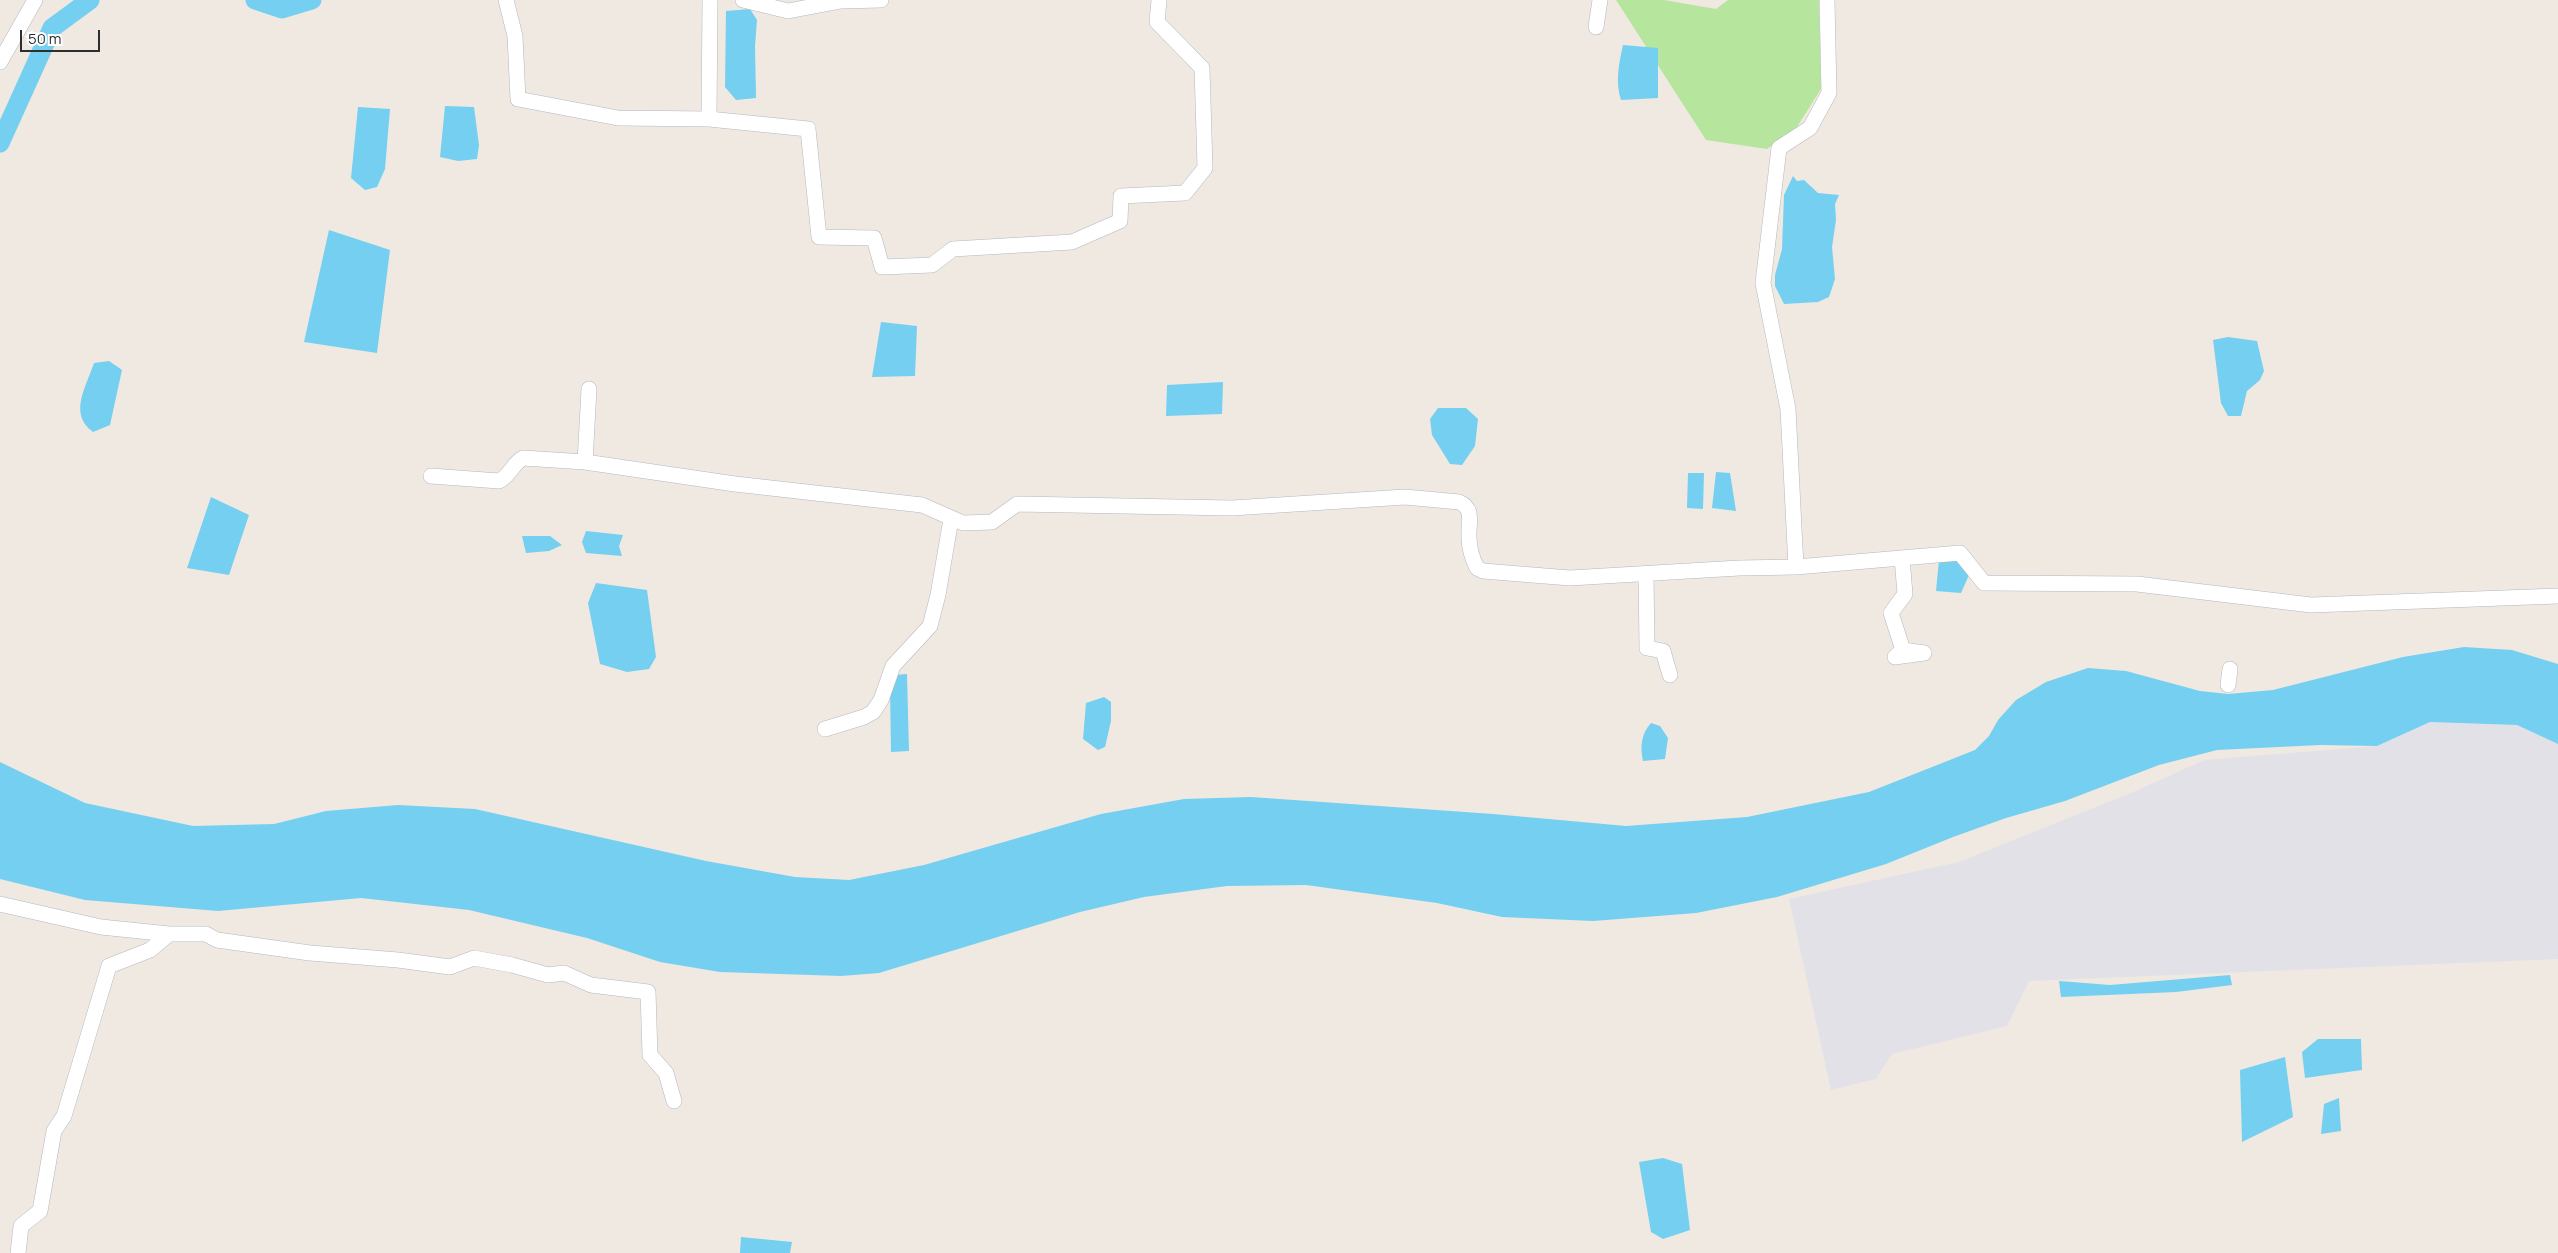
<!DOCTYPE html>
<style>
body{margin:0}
#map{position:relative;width:2558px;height:1253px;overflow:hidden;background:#efe9e1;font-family:Manrope,sans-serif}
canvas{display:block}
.scale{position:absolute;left:20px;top:30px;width:80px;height:22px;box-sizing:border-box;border:2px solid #2e2e2e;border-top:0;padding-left:6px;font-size:15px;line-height:18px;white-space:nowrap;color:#2e2e2e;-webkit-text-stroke:4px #fff;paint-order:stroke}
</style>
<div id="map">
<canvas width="2558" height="1253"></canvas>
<div class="scale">50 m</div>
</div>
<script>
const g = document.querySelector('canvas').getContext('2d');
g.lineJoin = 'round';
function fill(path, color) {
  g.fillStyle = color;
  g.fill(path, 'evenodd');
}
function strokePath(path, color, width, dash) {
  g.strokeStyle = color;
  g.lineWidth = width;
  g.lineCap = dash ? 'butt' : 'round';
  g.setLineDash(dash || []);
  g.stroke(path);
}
fill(new Path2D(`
 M2430,722L2517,725L2558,744V959L2029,981L2007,1026L1892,1054L1876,1079L1831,1090L1789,899L1959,862L2138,790L2204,760L2377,746Z`), '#e3e1e8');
fill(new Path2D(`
 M1616,0H1664L1716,9L1728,0H1819L1821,89L1797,127L1767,149L1706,140Z`), '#b6e59e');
fill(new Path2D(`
 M750,9L757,20L755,46L756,98L736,100L725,87L726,11Z
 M1623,45L1658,48V98L1621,100C1615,82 1619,63 1623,45Z
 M445,106L474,107L479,145L477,159L458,161L440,157Z
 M358,107L390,109L385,169L377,187L365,190L351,178Z
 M1793,176L1797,181L1804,180L1818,193L1839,195L1835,204L1836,220L1832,247L1835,279L1829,297L1818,302L1784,304L1775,286V275L1782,249L1784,195Z
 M329,230L390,250L377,353L304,342Z
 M881,322L917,326L915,376L872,377Z
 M2228,337L2257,341L2264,371L2260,380L2247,391L2241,416H2228L2221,403L2213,340Z
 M109,361L122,370L110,425L93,432C68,414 86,387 94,363Z
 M1223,382L1222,414L1166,416L1167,385Z
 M1438,408H1466L1478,419L1475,446L1462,465L1450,464L1432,435L1430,419Z
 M1716,472L1730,473L1736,511L1712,508Z
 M1688,473H1704L1703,509L1687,508Z
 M211,497L249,515L229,575L187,568Z
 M586,531L623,535L619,546L622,556L586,553L582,542Z
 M522,536H550L562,545L549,551L526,553Z
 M1956,558L1969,575L1961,593L1936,591L1939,560Z
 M596,583L647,590L656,657L649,669L627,672L600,664L588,603Z
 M2464,647L2512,650L2558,664V744L2517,725L2430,722L2377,746L2320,745L2217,750L2159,765L2065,801L2006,818L1953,837L1886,864L1777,897L1696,913L1593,921L1502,917L1437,903L1306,885L1227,886L1144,897L1080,912L879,973L841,976L720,972L660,962L587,938L469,910L361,898L218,911L85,900L0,879V762L85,803L193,826L274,824L326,811L398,805L475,809L706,861L795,877L849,880L924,865L1101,814L1184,799L1251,797L1493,814L1626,826L1747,817L1869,792L1975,750L1989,736L1998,720L2016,700L2046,682L2088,668L2126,671L2200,691L2228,694L2273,690L2403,657Z
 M907,674L909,751L891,752L890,686L895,675Z
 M1104,697L1111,702V721L1105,747L1098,750L1083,739L1086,703Z
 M1651,723L1660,726L1668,738L1665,759L1643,761C1640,747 1641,734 1651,723Z
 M2230,975L2232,985L2176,992L2061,997L2059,981L2110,985Z
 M2318,1039H2361L2362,1070L2305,1078L2302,1052Z
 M2285,1057L2293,1117L2242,1142L2240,1070Z
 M2339,1098L2341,1131L2321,1134L2324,1104Z
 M1663,1158L1682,1164L1690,1230L1663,1239L1651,1232L1639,1162Z
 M741,1237L792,1242L790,1253H740Z`), '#75cff0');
strokePath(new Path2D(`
 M255,0L282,9L312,0
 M0,143L52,28L90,0`), '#75cff0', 19);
const minor = new Path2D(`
 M506,0L515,36L518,99L618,118L709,119L808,129L819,237L874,238L882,267L932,265L953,249L1072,242L1120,221L1121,196L1185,193L1205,168L1202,68L1157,22L1159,0
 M743,0L788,11L841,1L881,0
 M1596,27L1600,0
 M0,62L35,0
 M709,119L710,0
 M585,462L589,389
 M431,476L499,481C510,476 513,463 523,458L585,462L735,484L922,505L963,523L992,522L1017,504L1232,508L1405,497L1459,502C1475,509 1468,523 1469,537C1469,547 1473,560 1477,568L1483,571L1570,578L1739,568L1796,567L1960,553L1984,583L2137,584L2311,605L2558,596
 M1902,558L1905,594L1891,613L1903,650L1924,653L1895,657L1903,650
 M1796,567L1788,409L1763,283L1779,148L1810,128L1829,93L1827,0
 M1646,575L1647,648L1663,651L1670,675
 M2228,685L2230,669
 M825,729L864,717L873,712L881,700L893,666L930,626L938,595L951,519
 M0,904L101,927L169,934
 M18,1253L21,1226L40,1211L54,1131L64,1116L109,966L150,950L169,934H206L217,940L310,953L398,960L450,967L474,958L512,965L548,975L564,973L591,985L648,992L650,1055L666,1073L674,1101`);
strokePath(minor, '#b4b7c1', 16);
strokePath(minor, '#fff', 15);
</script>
